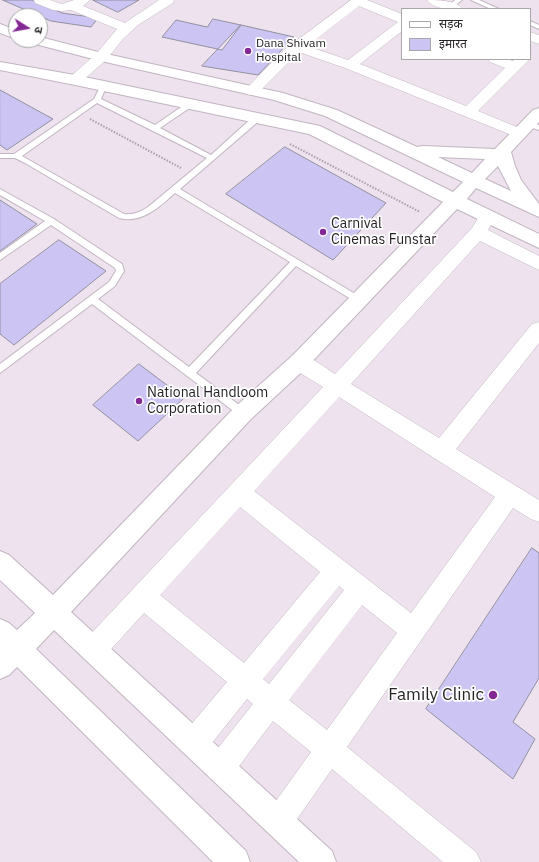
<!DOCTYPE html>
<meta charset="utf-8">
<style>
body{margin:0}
#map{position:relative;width:539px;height:862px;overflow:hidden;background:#efe2ef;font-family:"IBM Plex Sans","Noto Sans Devanagari",sans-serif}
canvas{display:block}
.legend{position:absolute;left:401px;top:8px;width:130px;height:52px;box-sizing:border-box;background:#fff;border:1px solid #a8a7a8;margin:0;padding:5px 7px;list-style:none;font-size:12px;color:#262226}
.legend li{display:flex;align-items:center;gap:8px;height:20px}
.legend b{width:20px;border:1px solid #a8a7a8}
.north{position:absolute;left:8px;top:8px;width:40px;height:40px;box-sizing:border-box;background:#fff;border:1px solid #a8a7a8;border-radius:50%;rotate:101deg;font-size:11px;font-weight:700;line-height:16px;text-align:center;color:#262226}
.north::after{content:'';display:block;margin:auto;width:14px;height:18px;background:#832894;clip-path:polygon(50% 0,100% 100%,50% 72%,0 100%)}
</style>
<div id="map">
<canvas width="539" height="862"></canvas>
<ul class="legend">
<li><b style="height:5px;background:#fff"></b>सड़क</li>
<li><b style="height:11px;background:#ccc5f4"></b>इमारत</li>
</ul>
<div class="north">उ</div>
</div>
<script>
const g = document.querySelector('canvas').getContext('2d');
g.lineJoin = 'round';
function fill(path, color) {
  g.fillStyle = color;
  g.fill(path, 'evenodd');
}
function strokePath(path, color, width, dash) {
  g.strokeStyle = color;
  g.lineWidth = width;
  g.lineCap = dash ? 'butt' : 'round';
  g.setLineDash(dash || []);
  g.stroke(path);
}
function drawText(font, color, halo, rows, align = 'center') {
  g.font = font + ' "IBM Plex Sans",sans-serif';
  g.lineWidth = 3.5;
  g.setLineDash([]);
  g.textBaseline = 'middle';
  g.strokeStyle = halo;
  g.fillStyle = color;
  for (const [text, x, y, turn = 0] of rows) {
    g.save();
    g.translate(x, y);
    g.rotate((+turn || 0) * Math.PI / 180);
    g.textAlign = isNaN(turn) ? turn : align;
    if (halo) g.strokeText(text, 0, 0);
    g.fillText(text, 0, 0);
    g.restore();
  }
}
const building = new Path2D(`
 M3,0H32L62,13L98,18L91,27L51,21Z
 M93,0H139L118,12Z
 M213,19L241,25L222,50L162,37L176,20L207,27Z
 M241,25L294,37L258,75L202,66Z
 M0,90L53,119L7,150L0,145Z
 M285,147L386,203L333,260L226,194Z
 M0,200L37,224L0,251Z
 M59,240L106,271L14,345L0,334V284Z
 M139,364L184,398L138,441L93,405Z
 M532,548L539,553V678L513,722L535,739L513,779L426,709Z`);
fill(building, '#ccc5f4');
strokePath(building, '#92909f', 1);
const service = new Path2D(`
 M455,0H462L452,8H448V6Z
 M471,0H479L499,9H491Z
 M530,21L539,25V29L530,25Z
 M103,85L106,87L101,99L155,125L187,103H191V107L160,128L211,155L254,116H260V120L180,189L362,298L363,300L359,303L356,302L296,266L196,373L246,410L248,413L246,416L243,417L240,416L92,304L0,373V364L109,282L116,271L115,268L51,225L0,260V253L45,221L0,195V189L54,219L122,264L124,271L115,286L98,299L189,367L290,262L175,193C159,207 142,224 119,218L25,163L15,158H0V154H14L94,99L100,87ZM97,103L207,158L148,207C140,212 134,215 124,214L22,156Z
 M526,122H529L539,125V130L526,126Z`);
const minor = new Path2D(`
 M34,0H50L62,4L74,0H90L83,6L125,23L159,0H174L173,3L138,25L123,39L106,60L80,83L75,84L70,83L68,80L70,77L96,54L117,29L71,10L62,11L53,10L35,3Z
 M351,0H367L402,14V31L360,64L466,106L505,68L490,62L488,59H507L513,61L515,59H530L478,111L524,130L527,133L524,136L519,138L514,136L345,68L299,52L257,94L252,95L247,94L245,91L247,88L284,50ZM359,6L398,22L348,60L307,46Z
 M427,0C438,0 455,0 463,9C451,9 434,10 427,0Z
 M530,32L539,35V44L530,41Z
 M487,211L493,213L495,217L488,230L539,256V270L480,241L351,384L439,438L532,324L539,322V343L456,449L539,500V522L531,519L513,508L347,747L476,852L481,862H443L332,769L288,832L278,836L268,832L264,822L268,812L311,752L273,721L230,778L220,782L210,778L206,768L210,758L253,704L247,699L204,753L194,756L184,753L181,743L184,733L227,682L144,613L103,658L94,662L85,658L81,649L85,640L323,387L292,368L289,362L292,356C307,352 322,366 335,374L472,228L481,213ZM339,397L495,497L411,613L254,491ZM240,507L320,572L244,663L160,595ZM339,586L344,590L269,684L263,679ZM362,605L397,633L327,730L289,700Z`);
const tertiary = new Path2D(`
 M0,24L16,30V39L0,33Z
 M40,37L102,53L283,93L337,110L417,147L423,146L495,149L533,110L539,108V122L511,152L515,166L521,180L539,204V217L476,188L467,199L539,234V248L457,209L306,368L251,419L71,612L332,851L336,862H299L54,630L36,649L246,851L250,862H213L17,667L9,675L0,679V619L9,623L17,630L35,613L0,580V551L9,555L53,595L235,407L292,356L443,202L309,134L75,85L0,70V62L75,75L320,126L453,192L463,182L325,116L274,100L101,61L31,43L29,40H40ZM438,157L485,159L472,173ZM498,166L511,191L485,179Z`);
strokePath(service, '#c1b5c1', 2);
strokePath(minor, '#c1b5c1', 1);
strokePath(tertiary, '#c1b5c1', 2);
strokePath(new Path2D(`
 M90,119L181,168
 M290,144L420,212`), '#a99fa9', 2, [1.5, 1.5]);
fill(service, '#fff');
fill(minor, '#fff');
fill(tertiary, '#fff');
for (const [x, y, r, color] of [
 [248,51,4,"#832894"],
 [323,232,4,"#832894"],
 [139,401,4,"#832894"],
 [493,695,5,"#832894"]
]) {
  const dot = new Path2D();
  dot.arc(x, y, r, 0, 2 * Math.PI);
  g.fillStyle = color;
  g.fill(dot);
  strokePath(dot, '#fff', 1.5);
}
drawText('12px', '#262226', '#fff', [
 ["Dana Shivam",256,44],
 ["Hospital",256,58]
], 'left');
drawText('14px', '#262226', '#fff', [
 ["Carnival",331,224],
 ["Cinemas Funstar",331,240],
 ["National Handloom",147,393],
 ["Corporation",147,409]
], 'left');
drawText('17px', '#262226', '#fff', [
 ["Family Clinic",484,695]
], 'right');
</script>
